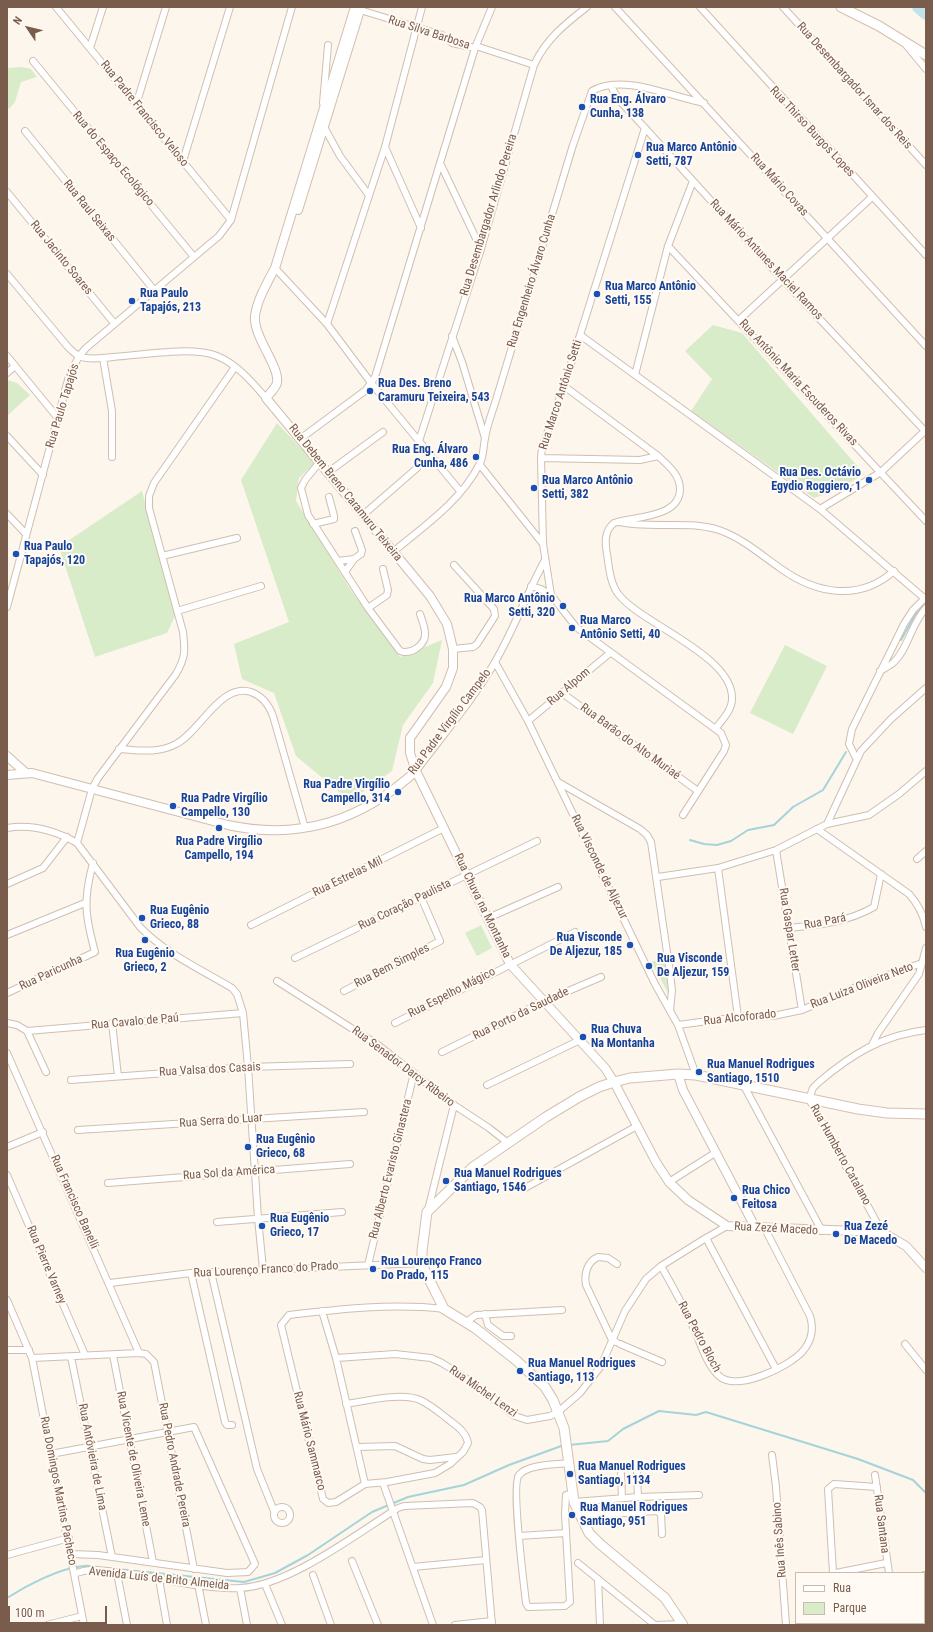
<!DOCTYPE html>
<meta charset="utf-8">
<style>
body{margin:0}
#map{position:relative;width:933px;height:1632px;overflow:hidden;background:#fdf6ec;font-family:"Roboto Condensed",sans-serif}
canvas{display:block}
.frame{position:absolute;inset:0;border:8px solid #7a5c4d;pointer-events:none}
.legend{position:absolute;left:795px;top:1572px;width:130px;height:52px;box-sizing:border-box;background:#fffaf3;border:1px solid #cabbb1;margin:0;padding:5px 7px;list-style:none;font-size:12px;color:#7a5c4d}
.legend li{display:flex;align-items:center;gap:8px;height:20px}
.legend b{width:20px;border:1px solid #cabbb1}
.north{position:absolute;left:8px;top:8px;width:40px;height:40px;-webkit-text-stroke:3px #fffaf3;paint-order:stroke;rotate:305deg;font-size:11px;font-weight:700;line-height:16px;text-align:center;color:#7a5c4d}
.north::after{content:'';display:block;margin:auto;width:14px;height:18px;background:#7a5c4d;clip-path:polygon(50% 0,100% 100%,50% 72%,0 100%)}
.scale{position:absolute;left:8px;top:1606px;width:99px;height:18px;box-sizing:border-box;border:2px solid #7a5c4d;border-top:0;padding-left:5px;font-size:12px;line-height:14px;white-space:nowrap;color:#7a5c4d;-webkit-text-stroke:3px #fffaf3;paint-order:stroke}
</style>
<div id="map">
<canvas width="933" height="1632"></canvas>
<div class="frame"></div>
<ul class="legend">
<li><b style="height:5px;background:#fff"></b>Rua</li>
<li><b style="height:11px;background:#d8ecc9"></b>Parque</li>
</ul>
<div class="north">N</div>
<div class="scale">100 m</div>
</div>
<script>
const g = document.querySelector('canvas').getContext('2d');
g.lineJoin = 'round';
function fill(path, color) {
  g.fillStyle = color;
  g.fill(path, 'evenodd');
}
function strokePath(path, color, width, dash) {
  g.strokeStyle = color;
  g.lineWidth = width;
  g.lineCap = dash ? 'butt' : 'round';
  g.setLineDash(dash || []);
  g.stroke(path);
}
function drawText(font, color, halo, rows, align = 'center') {
  g.font = font + ' "Roboto Condensed",sans-serif';
  g.lineWidth = 4;
  g.setLineDash([]);
  g.textBaseline = 'middle';
  g.strokeStyle = halo;
  g.fillStyle = color;
  for (const [text, x, y, turn = 0] of rows) {
    g.save();
    g.translate(x, y);
    g.rotate((+turn || 0) * Math.PI / 180);
    g.textAlign = isNaN(turn) ? turn : align;
    if (halo) g.strokeText(text, 0, 0);
    g.fillText(text, 0, 0);
    g.restore();
  }
}
fill(new Path2D(`
 M21,67L31,69L37,77L21,82L15,102L9,109L7,106V68Z
 M713,325L742,333L864,474L838,490L814,498L691,411L712,379L685,351Z
 M7,380L17,383L30,395L7,416Z
 M277,423L315,463L299,478L296,501L350,589L400,657L442,640L433,683L403,725L392,771L350,801L296,756L274,693L242,679L234,644L289,622L241,480Z
 M142,491L175,616L167,633L95,657L59,547Z
 M785,645L827,666L793,734L750,713Z
 M481,925L492,948L477,956L465,933Z
 M665,958L668,993L651,962Z`), '#d8ecc9');
strokePath(new Path2D(`
 M901,640L915,615L926,604
 M690,840L704,844L717,845L731,841L748,830L774,825L793,807L823,790L846,752
 M569,1445L608,1441L623,1429L659,1411L696,1415L706,1412L858,1459L913,1480L926,1493
 M107,1568L244,1582L275,1573L308,1555L372,1512L408,1497L464,1485L509,1465L564,1445
 M7,1598C27,1585 60,1568 84,1566C90,1565 97,1567 102,1568`), '#a5d3da', 2);
strokePath(new Path2D(`
 M918,7L926,14`), '#bfe3e8', 12);
const minor = new Path2D(`
 M56,7L231,220
 M615,7L926,346
 M700,7L926,255
 M783,7L926,165
 M360,10L442,35L452,43L475,48
 M906,45L926,69
 M476,46L534,65
 M90,48L103,7
 M33,61L194,257
 M611,86L618,99L645,128L783,280L925,431
 M323,103L328,45
 M136,105L166,7
 M323,125L340,156L368,194
 M645,128L564,386L542,448L541,458L543,544L551,595L576,627L721,733L726,745L724,751L683,815
 M25,131L154,290
 M385,147L421,228
 M183,161L230,7
 M441,165L481,249
 M7,192L114,323
 M668,246L926,521
 M275,268L327,324L372,384L460,491
 M7,274L68,347C73,352 78,357 86,358C94,359 105,358 113,357C142,355 192,346 217,356C237,364 252,382 266,398
 M739,320L872,197
 M327,324L385,147L422,7
 M580,335L820,509L924,598
 M452,336L462,362L485,438
 M7,356L57,417
 M103,358L112,411V457
 M235,367L154,483L149,496V508L183,632C185,650 186,657 176,674L98,778L92,789L77,843L140,927C165,953 200,969 232,988L237,994L243,1013L248,1067L258,1218L263,1269
 M7,373L15,366
 M635,375L668,246L693,181
 M564,386L658,456C668,465 680,475 680,489C680,518 635,516 614,523C604,531 605,543 607,554C609,567 610,584 619,595C642,624 734,656 732,699C732,710 722,720 716,728
 M7,436L43,475
 M300,439L366,390L375,377L475,48L492,7
 M419,441L481,249L534,65C546,39 565,24 587,7
 M541,458L640,460L658,456
 M319,463L305,480L301,488L308,515L368,608L400,651C411,655 426,645 425,633C425,627 422,620 420,614
 M480,465L543,544
 M327,473L383,432
 M820,509L881,472L926,430
 M7,514L26,534
 M363,515L417,468
 M619,522C652,529 687,520 719,530C742,538 760,554 780,568C816,594 859,602 894,571
 M313,524L334,519V516L329,497
 M393,552C423,527 461,501 479,465C484,457 483,448 485,438C487,425 492,413 496,400L573,145L592,91C622,73 672,97 704,103
 M162,556L237,538
 M338,561L354,559L361,554L362,550L355,531
 M345,572L354,559
 M531,586L541,589L551,595
 M7,607L69,376L79,356L86,348L219,236L231,220L292,7
 M368,608L387,595L388,590L383,569
 M177,611L261,586
 M453,649L473,647L477,644L495,616L494,609L454,565
 M495,662L528,721L655,984L678,1025L696,1075
 M880,671C885,668 890,666 894,662C908,649 911,624 926,608
 M562,693L698,791
 M528,721L610,653
 M119,749C138,750 158,754 176,744C200,732 221,682 251,692C262,696 269,705 273,716L305,828
 M856,758L849,744L852,729L904,624L913,610L926,597
 M416,771C443,735 473,700 495,662C514,629 527,593 545,560
 M558,782L640,829L647,835L651,842L670,973L672,990L670,1011
 M827,824L861,751L891,719L926,688
 M7,828C31,824 56,831 77,843
 M817,829L909,894C918,904 923,913 926,927
 M776,850L802,1010
 M917,859L926,851
 M718,868L738,1017
 M658,877L718,868L776,850L827,824L869,815L899,794L926,771
 M7,884L43,868L67,837
 M488,918L558,887
 M251,925L444,828
 M789,928C819,925 848,922 874,907L881,874
 M7,935L85,903
 M295,958L537,841
 M277,981L378,1045L454,1105L489,1128L508,1143
 M344,991L440,941L421,897
 M7,993L95,952C85,915 83,900 93,863
 M7,1023L17,1025L27,1031L46,1072
 M112,1023L118,1076
 M395,1023L575,932
 M678,1025L738,1017L773,1016L802,1010L868,982L922,963
 M27,1031L243,1013
 M872,1045L878,1033L919,974L926,948
 M442,1052L545,1001L601,977
 M7,1053L139,1353
 M71,1080L248,1067L350,1064
 M487,1085L580,1040
 M744,1086L822,1231
 M78,1130L364,1112
 M7,1147L43,1132
 M7,1175L85,1355
 M669,1182L715,1153
 M108,1183L350,1164
 M525,1188L637,1126
 M428,1210L454,1105
 M217,1222L342,1212
 M882,1232L809,1099L813,1088L819,1082C852,1054 883,1035 926,1030
 M706,1238L776,1369
 M368,1265L414,1073
 M661,1266C673,1287 685,1309 695,1331C701,1345 707,1365 719,1376C737,1392 788,1367 802,1352C812,1341 814,1329 810,1316L765,1229
 M211,1272L257,1469L274,1511
 M191,1273L225,1422L227,1425H232
 M110,1283L191,1273L422,1263
 M7,1300L32,1358L84,1625
 M322,1311L336,1358L365,1484
 M485,1314L488,1325L503,1336H511
 M466,1322L476,1315L562,1310
 M616,1342L612,1340L586,1285C584,1274 587,1262 598,1257L608,1258L617,1264
 M620,1344L662,1362
 M905,1344L926,1370
 M7,1350H29
 M113,1355L153,1562
 M71,1357L112,1557
 M32,1358L139,1353L146,1354L154,1362L194,1569
 M336,1358L395,1354L431,1358L442,1363L467,1379L515,1416L527,1420L550,1416L558,1412L580,1393L601,1366L625,1311L646,1279L661,1266L706,1238L727,1226
 M346,1404C366,1401 402,1392 420,1400C431,1405 440,1413 449,1420C457,1426 466,1432 468,1443L463,1452L450,1464L435,1473L387,1482L365,1484L336,1502L328,1503L323,1499L281,1325L289,1315C340,1309 393,1303 444,1309
 M357,1447L395,1446L423,1459L430,1460L456,1457
 M51,1454L194,1427L255,1564L248,1572L227,1573L98,1555L72,1554
 M772,1455L776,1487L786,1625
 M569,1463C555,1465 528,1464 519,1475C511,1484 524,1585 526,1603L528,1607L565,1606L570,1602L565,1514L566,1495L572,1494
 M637,1473L638,1497
 M621,1474L622,1498
 M875,1475L889,1573
 M383,1483L433,1625
 M574,1502L638,1497L699,1495
 M274 1515a8 8 0 1 1 16 0a8 8 0 1 1-16 0Z
 M579,1516L657,1511L661,1514L662,1534
 M519,1536L566,1533
 M7,1555L69,1538
 M352,1561L378,1625
 M578,1563L655,1625
 M413,1567L486,1560
 M117,1573L127,1625
 M833,1573L828,1489L834,1484L877,1487
 M836,1573L886,1563
 M74,1574C91,1567 105,1571 122,1573C159,1577 204,1590 240,1588C289,1586 356,1534 398,1508L404,1506L473,1503L480,1507L482,1510L492,1625
 M313,1575L331,1625
 M924,1575H926
 M159,1579L167,1625
 M598,1579L600,1625
 M198,1584L206,1625
 M265,1584L282,1625
 M240,1588L247,1625
 M924,1604H926
 M836,1623V1625
 M47,1625L82,1616
 M455,1625L492,1621
 M655,1625L683,1624`);
const tertiary = new Path2D(`
 M355,7L275,268C267,283 257,300 255,316C253,337 280,366 277,383C275,389 270,393 266,398L430,596L447,624L453,649V668L446,687L410,738V753L416,771L510,964L605,1068L614,1082L656,1162L669,1182L688,1200L727,1226L882,1232L906,1246L926,1268
 M298,210L361,7
 M7,756L26,773
 M7,775L32,773L228,825C301,841 362,820 416,771
 M678,1074L683,1090L755,1227`);
const secondary = new Path2D(`
 M841,7L879,26L926,55
 M683,1625L665,1598L600,1544L589,1533L574,1502L564,1428L553,1400L545,1387L517,1361L475,1328L444,1309L425,1271L422,1263V1251L427,1212L473,1167L546,1117L579,1097L599,1087L614,1082L630,1078L678,1074L696,1075L858,1109L887,1113L926,1114`);
strokePath(minor, '#d1beb0', 8);
strokePath(tertiary, '#d1beb0', 10);
strokePath(secondary, '#d6c0b0', 11);
strokePath(minor, '#fff', 6);
strokePath(tertiary, '#fff', 8);
strokePath(secondary, '#fff', 9);
for (const [x, y, r, color] of [
 [582,107,4,"#1a4fb4"],
 [638,155,4,"#1a4fb4"],
 [597,294,4,"#1a4fb4"],
 [132,301,4,"#1a4fb4"],
 [370,391,4,"#1a4fb4"],
 [476,457,4,"#1a4fb4"],
 [869,480,4,"#1a4fb4"],
 [534,488,4,"#1a4fb4"],
 [16,554,4,"#1a4fb4"],
 [563,606,4,"#1a4fb4"],
 [572,628,4,"#1a4fb4"],
 [398,792,4,"#1a4fb4"],
 [173,806,4,"#1a4fb4"],
 [219,828,4,"#1a4fb4"],
 [142,918,4,"#1a4fb4"],
 [145,940,4,"#1a4fb4"],
 [630,945,4,"#1a4fb4"],
 [649,966,4,"#1a4fb4"],
 [583,1037,4,"#1a4fb4"],
 [699,1072,4,"#1a4fb4"],
 [248,1147,4,"#1a4fb4"],
 [446,1181,4,"#1a4fb4"],
 [734,1198,4,"#1a4fb4"],
 [262,1226,4,"#1a4fb4"],
 [836,1234,4,"#1a4fb4"],
 [373,1269,4,"#1a4fb4"],
 [520,1371,4,"#1a4fb4"],
 [570,1474,4,"#1a4fb4"],
 [572,1515,4,"#1a4fb4"]
]) {
  const dot = new Path2D();
  dot.arc(x, y, r, 0, 2 * Math.PI);
  g.fillStyle = color;
  g.fill(dot);
  strokePath(dot, '#fffaf3', 1.5);
}
drawText('12px', '#7a5c4d', '#fffaf3', [
 ["Rua Silva Barbosa",429,33,18],
 ["Rua Desembargador Isnar dos Reis",854,86,48],
 ["Rua Padre Francisco Veloso",144,114,51],
 ["Rua Thirso Burgos Lopes",812,132,47],
 ["Rua do Espaço Ecológico",113,159,50],
 ["Rua Mário Covas",779,185,48],
 ["Rua Raul Seixas",89,211,51],
 ["Rua Desembargador Arlindo Pereira",489,215,-73],
 ["Rua Jacinto Soares",61,258,51],
 ["Rua Mário Antunes Maciel Ramos",766,260,47],
 ["Rua Engenheiro Álvaro Cunha",532,281,-73],
 ["Rua Antônio Maria Escuderos Rivas",798,383,47],
 ["Rua Marco Antônio Setti",561,395,-72],
 ["Rua Paulo Tapajós",63,406,-73],
 ["Rua Debem Breno Caramuru Teixeira",345,493,51],
 ["Rua Alpom",569,687,-40],
 ["Rua Padre Virgílio Campelo",450,722,-53],
 ["Rua Barão do Alto Muriaé",630,742,36],
 ["Rua Visconde de Aljezur",599,867,64],
 ["Rua Estrelas Mil",348,877,-26],
 ["Rua Coração Paulista",405,905,-26],
 ["Rua Chuva na Montanha",482,906,64],
 ["Rua Pará",825,922,-11],
 ["Rua Gaspar Letter",789,930,81],
 ["Rua Bem Simples",392,966,-27],
 ["Rua Paricunha",51,973,-25],
 ["Rua Luiza Oliveira Neto",862,986,-21],
 ["Rua Espelho Mágico",452,993,-27],
 ["Rua Porto da Saudade",521,1014,-26],
 ["Rua Alcoforado",740,1018,-6],
 ["Rua Cavalo de Paú",135,1022,-5],
 ["Rua Senador Darcy Ribeiro",403,1067,37],
 ["Rua Valsa dos Casais",210,1070,-3],
 ["Rua Serra do Luar",221,1121,-4],
 ["Rua Humberto Catalano",840,1155,61],
 ["Rua Alberto Evaristo Ginastera",391,1169,-76],
 ["Rua Sol da América",229,1173,-4],
 ["Rua Francisco Banelli",74,1202,66],
 ["Rua Zezé Macedo",776,1229,3],
 ["Rua Pierre Varney",46,1265,67],
 ["Rua Lourenço Franco do Prado",266,1270,-3],
 ["Rua Pedro Bloch",699,1337,62],
 ["Rua Michel Lenzi",483,1392,35],
 ["Rua Mário Sammarco",309,1441,76],
 ["Rua Antôvieira de Lima",92,1457,79],
 ["Rua Vicente de Oliveira Leme",133,1459,79],
 ["Rua Pedro Andrade Pereira",174,1465,79],
 ["Rua Domingos Martins Pacheco",58,1491,79],
 ["Rua Santana",881,1524,83],
 ["Rua Inês Sabino",780,1540,-94],
 ["Avenida Luís de Brito Almeida",159,1579,6]
]);
drawText('bold 12px', '#164399', '#fffaf3', [
 ["Rua Eng. Álvaro",590,100],
 ["Cunha, 138",590,114],
 ["Rua Marco Antônio",646,148],
 ["Setti, 787",646,162],
 ["Rua Marco Antônio",605,287],
 ["Setti, 155",605,301],
 ["Rua Paulo",140,294],
 ["Tapajós, 213",140,308],
 ["Rua Des. Breno",378,384],
 ["Caramuru Teixeira, 543",378,398],
 ["Rua Eng. Álvaro",468,450,"right"],
 ["Cunha, 486",468,464,"right"],
 ["Rua Des. Octávio",861,473,"right"],
 ["Egydio Roggiero, 1",861,487,"right"],
 ["Rua Marco Antônio",542,481],
 ["Setti, 382",542,495],
 ["Rua Paulo",24,547],
 ["Tapajós, 120",24,561],
 ["Rua Marco Antônio",555,599,"right"],
 ["Setti, 320",555,613,"right"],
 ["Rua Marco",580,621],
 ["Antônio Setti, 40",580,635],
 ["Rua Padre Virgílio",390,785,"right"],
 ["Campello, 314",390,799,"right"],
 ["Rua Padre Virgílio",181,799],
 ["Campello, 130",181,813],
 ["Rua Padre Virgílio",219,842,"center"],
 ["Campello, 194",219,856,"center"],
 ["Rua Eugênio",150,911],
 ["Grieco, 88",150,925],
 ["Rua Visconde",622,938,"right"],
 ["De Aljezur, 185",622,952,"right"],
 ["Rua Eugênio",145,954,"center"],
 ["Grieco, 2",145,968,"center"],
 ["Rua Visconde",657,959],
 ["De Aljezur, 159",657,973],
 ["Rua Chuva",591,1030],
 ["Na Montanha",591,1044],
 ["Rua Manuel Rodrigues",707,1065],
 ["Santiago, 1510",707,1079],
 ["Rua Eugênio",256,1140],
 ["Grieco, 68",256,1154],
 ["Rua Manuel Rodrigues",454,1174],
 ["Santiago, 1546",454,1188],
 ["Rua Chico",742,1191],
 ["Feitosa",742,1205],
 ["Rua Eugênio",270,1219],
 ["Grieco, 17",270,1233],
 ["Rua Zezé",844,1227],
 ["De Macedo",844,1241],
 ["Rua Lourenço Franco",381,1262],
 ["Do Prado, 115",381,1276],
 ["Rua Manuel Rodrigues",528,1364],
 ["Santiago, 113",528,1378],
 ["Rua Manuel Rodrigues",578,1467],
 ["Santiago, 1134",578,1481],
 ["Rua Manuel Rodrigues",580,1508],
 ["Santiago, 951",580,1522]
], 'left');
</script>
